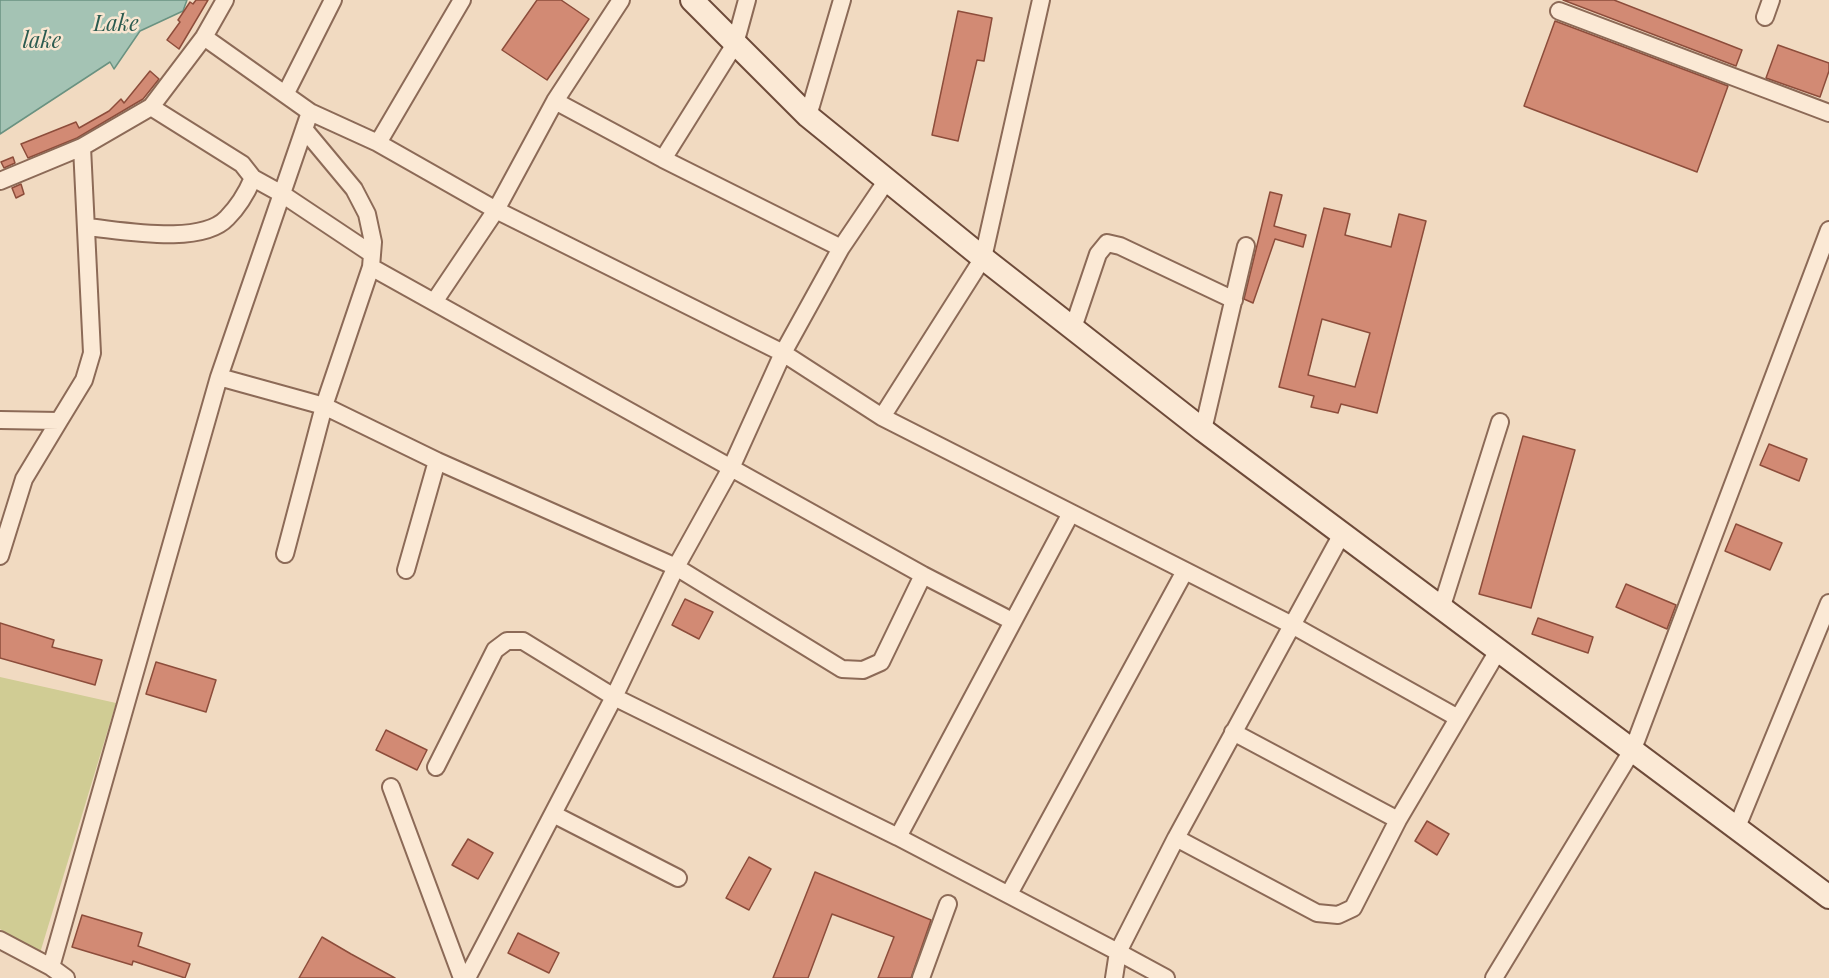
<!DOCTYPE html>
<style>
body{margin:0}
canvas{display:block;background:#f1dac1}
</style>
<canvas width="1829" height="978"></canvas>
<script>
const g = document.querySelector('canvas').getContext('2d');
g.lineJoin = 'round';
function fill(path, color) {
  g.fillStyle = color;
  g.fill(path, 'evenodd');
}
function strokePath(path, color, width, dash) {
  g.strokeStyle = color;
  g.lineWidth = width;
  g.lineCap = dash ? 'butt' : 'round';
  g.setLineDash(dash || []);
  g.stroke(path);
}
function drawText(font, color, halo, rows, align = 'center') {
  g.font = font + ' "Playfair Display",serif';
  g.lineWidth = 5;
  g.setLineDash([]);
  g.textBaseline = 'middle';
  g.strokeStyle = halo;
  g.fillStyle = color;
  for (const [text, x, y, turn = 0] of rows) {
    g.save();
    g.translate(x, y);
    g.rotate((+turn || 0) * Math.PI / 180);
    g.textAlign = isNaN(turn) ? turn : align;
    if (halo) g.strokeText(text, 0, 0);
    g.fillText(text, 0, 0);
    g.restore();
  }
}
fill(new Path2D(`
 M0,677L116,703L40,953L0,929Z`), '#d0cc94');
const water = new Path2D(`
 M0,0H187L183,11L140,31L114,69L110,62L0,134Z`);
fill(water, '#a4c3b4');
strokePath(water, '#6a9281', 1.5);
const building = new Path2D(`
 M196,0H208L179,49L167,40L180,22L178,20L190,2L193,4Z
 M537,0H561L589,19L547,80L502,50Z
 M1563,0H1614L1742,50L1736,66Z
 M958,11L992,18L984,61L977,60L958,141L932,135Z
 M1555,21L1728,86L1697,172L1524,106Z
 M1778,45L1829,63V71L1820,97L1766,78Z
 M150,71L159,79L143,99L77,138L28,158L21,144L76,122L79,128L109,111L121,99L124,103Z
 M13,157L15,163L4,168L1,162Z
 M21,184L24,194L16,198L12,188Z
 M1270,192L1282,195L1274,226L1306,235L1303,247L1275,239L1253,303L1244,299Z
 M1324,208L1350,214L1345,235L1391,247L1399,214L1426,221L1377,413L1341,404L1338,413L1311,407L1314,396L1279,387ZM1322,319L1370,333L1355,387L1308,375Z
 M1523,436L1575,450L1531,608L1479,594Z
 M1769,444L1807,459L1799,481L1760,465Z
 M1736,524L1782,543L1770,570L1725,551Z
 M1626,584L1676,605L1667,629L1616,607Z
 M685,599L713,612L699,639L672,625Z
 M1538,618L1593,637L1588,653L1532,634Z
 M0,623L54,640L52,647L102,660L95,685L0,658Z
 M156,662L216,680L206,712L146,694Z
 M386,730L427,750L417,770L376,750Z
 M1427,821L1449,834L1437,855L1415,841Z
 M468,839L493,853L478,879L452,865Z
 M749,857L771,869L749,910L726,898Z
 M815,872L931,920L911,978H878L894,937L832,914L808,978H773Z
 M82,915L142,933L138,946L190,964L185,978L133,961L132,965L72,947Z
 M518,933L559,953L549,973L508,953Z
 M322,937L351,954L395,978H299Z`);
fill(building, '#d28a74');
strokePath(building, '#8d4d3b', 1.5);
const street = new Path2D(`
 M1559,11L1829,113
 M1765,17L1771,0
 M204,37L310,112
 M286,93L333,0
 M555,101L663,159L841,248
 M808,116L842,0
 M378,143L496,210L555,101L621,0
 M663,159L735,44L747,0
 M253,178L282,194L372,254
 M0,181L82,147L151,107L204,37L225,0
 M86,227C121,230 201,246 227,218C238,207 247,192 253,178L242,164L151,107
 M371,267L923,575L1012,621
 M434,302L496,210L783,353L882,417L1292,625L1458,718
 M1073,328L1098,254L1107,243L1120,246L1234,300
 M219,377L324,406L437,461L676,567L842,669L863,670L881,662L923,575
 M882,417L983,258L1041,0
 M0,420L59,421L84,380L92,353L82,147
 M1203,430L1246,246
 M285,554L324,406L371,267L373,242L367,214L354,189L304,129
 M0,556L24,479L59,421
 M406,570L437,461
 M1442,606L1500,422
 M1233,732L1398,820
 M436,767L495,650L507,641H523L614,697L898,837L1118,952L1176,838L1343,532
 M391,787L462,978
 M553,814L678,878
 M1737,827L1829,603
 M898,837L1071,513
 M1176,838L1317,913L1338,915L1353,908L1398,820L1499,649
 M1009,894L1185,571
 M0,940L51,967L219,377L310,112L378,143L462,0
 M51,967L66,978
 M467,978L614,697L676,567L731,468L783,353L841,248L887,180
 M921,978L948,904
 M1114,978L1118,952L1166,978
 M1494,978L1633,749L1829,230`);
const secondary = new Path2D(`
 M692,0L808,116L983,258L1203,430L1829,897`);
strokePath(street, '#8c6a57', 20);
strokePath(secondary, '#6e4b3a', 26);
strokePath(street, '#fbe9d5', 16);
strokePath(secondary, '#fbe9d5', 22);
drawText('italic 22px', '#2b5b50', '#f8e6d1', [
 ["Lake",116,24],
 ["lake",42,41]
]);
</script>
